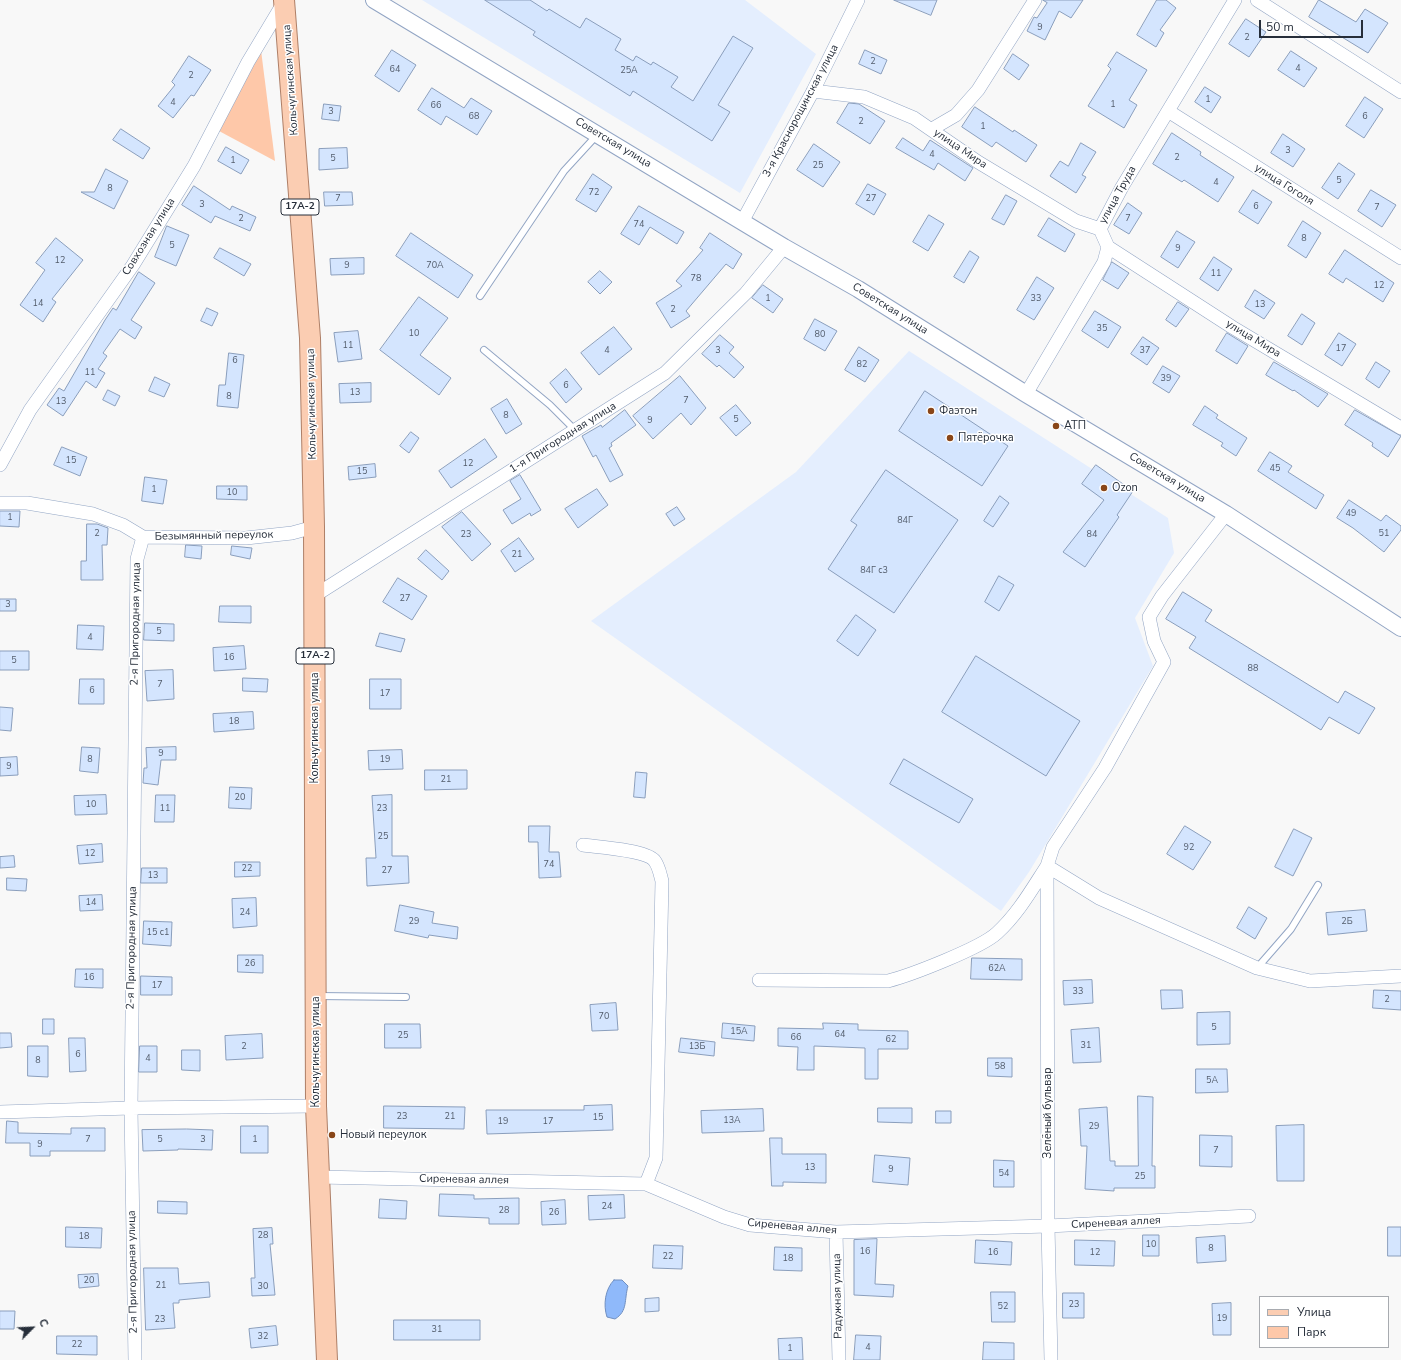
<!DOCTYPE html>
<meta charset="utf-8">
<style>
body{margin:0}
#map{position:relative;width:1401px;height:1360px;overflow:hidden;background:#f8f8f8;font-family:"Nunito Sans",sans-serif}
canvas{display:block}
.legend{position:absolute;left:1259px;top:1296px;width:130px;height:52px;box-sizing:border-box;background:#fff;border:1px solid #a8abb0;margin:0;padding:5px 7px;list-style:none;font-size:12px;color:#262e3a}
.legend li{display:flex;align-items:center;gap:8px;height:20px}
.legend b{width:20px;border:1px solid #a8abb0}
.north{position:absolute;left:12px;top:1308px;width:40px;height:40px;-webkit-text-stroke:3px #fff;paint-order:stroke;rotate:66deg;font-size:11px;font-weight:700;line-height:16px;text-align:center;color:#262e3a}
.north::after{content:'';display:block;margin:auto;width:14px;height:18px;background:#262e3a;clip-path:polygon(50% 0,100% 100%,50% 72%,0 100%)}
.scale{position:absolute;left:1259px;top:20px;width:104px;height:18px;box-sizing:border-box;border:2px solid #262e3a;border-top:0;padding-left:5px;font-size:12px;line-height:14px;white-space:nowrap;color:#262e3a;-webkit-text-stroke:3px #fff;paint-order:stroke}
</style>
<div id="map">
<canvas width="1401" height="1360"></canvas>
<ul class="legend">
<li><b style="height:5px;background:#fbcdb2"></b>Улица</li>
<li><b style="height:11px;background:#fec8a9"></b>Парк</li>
</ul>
<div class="north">С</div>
<div class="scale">50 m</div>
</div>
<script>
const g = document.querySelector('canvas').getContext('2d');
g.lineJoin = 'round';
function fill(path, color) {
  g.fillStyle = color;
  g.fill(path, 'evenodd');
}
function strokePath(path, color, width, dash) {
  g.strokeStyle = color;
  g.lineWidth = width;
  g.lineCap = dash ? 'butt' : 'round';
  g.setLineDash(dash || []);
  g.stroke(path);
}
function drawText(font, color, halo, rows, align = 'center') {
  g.font = font + ' "Nunito Sans",sans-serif';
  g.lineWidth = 3;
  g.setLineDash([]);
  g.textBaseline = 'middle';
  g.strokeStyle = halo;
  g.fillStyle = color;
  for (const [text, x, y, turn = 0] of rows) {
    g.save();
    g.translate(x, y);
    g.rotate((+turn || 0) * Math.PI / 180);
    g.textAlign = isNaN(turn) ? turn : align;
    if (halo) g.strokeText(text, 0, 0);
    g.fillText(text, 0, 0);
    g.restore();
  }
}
fill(new Path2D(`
 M422,0H745L816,54L740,193Z
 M909,351L1168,518L1174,553L1135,618L1153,666L1029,872L1001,911L591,621L796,472Z`), '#e4eefe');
fill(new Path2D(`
 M261,50L275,161L219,131Z`), '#fec8a9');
const water = new Path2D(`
 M614,1280H622L628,1286C624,1300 628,1311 615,1319L607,1317C603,1305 605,1289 614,1280Z`);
fill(water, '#8fb9fa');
strokePath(water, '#708fc0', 1);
const building = new Path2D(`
 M485,0H530L547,11L549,9L580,28L586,18L621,39L615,50L633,61L636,56L651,65L653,62L678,77L671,87L693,101L733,36L753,48L718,105L730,112L712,141L633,91L630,96L533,35L535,32Z
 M894,0H937L931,15Z
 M1043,0H1083L1071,18L1059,11L1045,40L1027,31L1034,17L1037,18L1047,3Z
 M1157,0H1166L1176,8L1160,30L1164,33L1156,47L1137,35Z
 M1319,0L1356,22L1365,9L1388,23L1368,53L1309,17Z
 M1246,19L1266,32L1249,57L1229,44Z
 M392,50L416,65L399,92L375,76Z
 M865,50L887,60L881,74L859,64Z
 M1291,51L1317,68L1304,87L1278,70Z
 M1117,52L1147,70L1129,100L1137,105L1124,128L1088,106L1111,69L1108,66Z
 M1013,54L1029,65L1019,80L1004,69Z
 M189,56L211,70L194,96L191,95L173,118L158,106L175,85L172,82Z
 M1205,87L1221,97L1211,113L1195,102Z
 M432,88L464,108L471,98L492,111L477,135L446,116L441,125L418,110Z
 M1365,97L1383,109L1364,138L1346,126Z
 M849,103L859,104L885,121L870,144L837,123Z
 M324,104L341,106L339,121L322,119Z
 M975,107L1013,132L1014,130L1037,145L1026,162L996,142L992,147L962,127Z
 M121,129L150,148L143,159L113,140Z
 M1172,133L1201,152L1200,155L1234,177L1218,202L1184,180L1182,182L1153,164Z
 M1283,134L1305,149L1293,167L1271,153Z
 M903,138L923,151L930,140L973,168L965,181L938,163L934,170L896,148Z
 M1081,143L1096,152L1082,175L1086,177L1076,193L1050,176L1060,161L1068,166Z
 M814,144L840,162L823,187L797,170Z
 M226,147L249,160L241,174L218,161Z
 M347,148L348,168L319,170V149Z
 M1339,163L1355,174L1338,199L1322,188Z
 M106,169L128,181L114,209L81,192H94Z
 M593,174L612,187L596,212L576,200Z
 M868,184L886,194L874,215L856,204Z
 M194,186L230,210L232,206L256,217L250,231L215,216L211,223L182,205Z
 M1253,190L1272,202L1258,224L1239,212Z
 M1371,190L1396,205L1382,227L1358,211Z
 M324,192H352L353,205L325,206Z
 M1006,195L1017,201L1004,225L992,219Z
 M1128,203L1142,213L1129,234L1114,225Z
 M639,206L684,232L677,244L650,227L639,245L621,234Z
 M929,215L944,224L928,251L913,242Z
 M1049,218L1075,234L1065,252L1038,236Z
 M1303,221L1321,233L1306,258L1288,246Z
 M167,226L189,235L176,266L155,257Z
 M1177,231L1195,242L1178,268L1161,257Z
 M411,233L473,275L458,298L396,256Z
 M710,233L742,254L733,269L726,264L686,311L690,316L671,328L656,303L682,286L676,281L703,250L700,248Z
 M56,238L83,260L52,299L56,302L43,322L20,305L45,270L36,263Z
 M220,248L251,264L244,276L214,258Z
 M1345,250L1394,283L1383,302L1346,278L1343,283L1329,274Z
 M970,251L979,257L964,283L954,277Z
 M1214,257L1232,269L1218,291L1200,279Z
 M364,258V274L331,275L330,259Z
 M1112,262L1129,273L1118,289L1103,280Z
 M600,271L612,282L600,294L588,282Z
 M139,272L155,283L131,320L142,327L135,339L120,329L103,353L107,356L98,369L105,373L96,388L86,381L63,416L47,405L59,388L64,391L105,320L113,308L116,310Z
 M1037,277L1054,288L1034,320L1017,310Z
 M763,285L783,299L773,313L752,298Z
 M1255,290L1275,303L1264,319L1245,307Z
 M419,297L448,318L420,355L451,378L439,395L380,350Z
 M1178,302L1189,309L1176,327L1166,320Z
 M207,308L218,313L212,326L201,321Z
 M1095,311L1121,327L1108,348L1082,331Z
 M1302,314L1315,323L1302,345L1288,336Z
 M815,319L837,331L825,351L804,339Z
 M614,327L632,349L599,375L581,353Z
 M358,331L362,359L338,362L334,333Z
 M1227,333L1248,346L1237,364L1216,351Z
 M1339,333L1356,344L1342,366L1325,355Z
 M720,335L734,347L729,353L744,367L734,378L719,365L717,367L702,354Z
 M1143,337L1159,348L1147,365L1131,354Z
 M859,347L879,360L865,382L845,370Z
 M229,353L244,355L238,408L217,406L219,385H225Z
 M1274,362L1328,394L1318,407L1294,390L1293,391L1266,375Z
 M1376,362L1390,371L1379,388L1366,379Z
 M1163,366L1180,376L1169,393L1153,383Z
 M566,369L582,389L566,403L550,383Z
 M680,376L706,408L691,425L681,413L653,439L633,416Z
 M155,377L170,384L164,397L149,391Z
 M371,383V402L340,403L339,384Z
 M108,390L120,396L115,406L103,400Z
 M925,391L1008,446L982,486L899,431Z
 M507,399L522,424L506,434L491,409Z
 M736,405L751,423L736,436L720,418Z
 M1205,406L1218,415L1216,418L1247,438L1236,456L1221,446L1223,443L1193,425Z
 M625,410L636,425L611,443L612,446L609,448L623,475L610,482L596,455L593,457L582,436L601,425L602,427Z
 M1355,410L1401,436L1388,457L1372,446L1373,443L1345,425Z
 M411,432L419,438L409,453L400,446Z
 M485,439L497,457L451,488L439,471Z
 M62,447L87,457L80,476L54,465Z
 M1270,452L1292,466L1288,472L1324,495L1316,509L1258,471Z
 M375,464L376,477L349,480L348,467Z
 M1096,465L1133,491L1117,515L1119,517L1085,567L1063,552L1104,500L1082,484Z
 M886,470L958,520L894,613L828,569L857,525L851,521Z
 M520,475L541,510L531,516L530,513L512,524L503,510L521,499L510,481Z
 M145,477L167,480L163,504L142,501Z
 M217,486H247V500L217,499Z
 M597,489L608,505L578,528L565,509Z
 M1000,496L1009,503L993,527L984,521Z
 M1349,500L1381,521L1386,515L1401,526V530L1384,552L1353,528L1337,518Z
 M677,507L685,519L674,526L666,514Z
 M0,511H20L19,527L0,526Z
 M462,512L491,544L472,561L442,527Z
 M87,524H97L108,528L107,545H102L103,580H81V561H86Z
 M519,538L534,559L515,572L501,551Z
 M186,545L202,546L201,559L185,557Z
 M232,546L252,548L250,559L231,555Z
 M426,550L449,571L442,580L418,559Z
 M999,576L1014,585L999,611L985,602Z
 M398,578L427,596L412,620L383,602Z
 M1183,592L1212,610L1205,621L1338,703L1345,691L1375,708L1359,734L1329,717L1321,730L1189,648L1196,637L1166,619Z
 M0,599H16V611H0Z
 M220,606H251V623L219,622Z
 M856,615L876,630L858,656L837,641Z
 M145,623L174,624V641L144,640Z
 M78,625L104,626L103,650L77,649Z
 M380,633L405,639L401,652L376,646Z
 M244,646L246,669L214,671L213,648Z
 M0,651H29V670H0Z
 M976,656L1080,721L1046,776L942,712Z
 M173,670L174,699L147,701L145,671Z
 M243,678L268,679L267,692L243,691Z
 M80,679H104V704H79Z
 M370,679H401V709H370Z
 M0,707L13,708L11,731L0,730Z
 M253,712L254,729L214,732L213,714Z
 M82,747L100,748L98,773L80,771Z
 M176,747V760H161L158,785L143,783L144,768H147L146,748Z
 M402,750L403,769L369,770L368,751Z
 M17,757L18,775L0,776V758Z
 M904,759L973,799L959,823L890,784Z
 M425,770H467V789L425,790Z
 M636,772L647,773L645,798L634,797Z
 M230,787L252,788L251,809L229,808Z
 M106,795L107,814L75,815L74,796Z
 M156,795H175L174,822H155Z
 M392,795V856H408L409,883L367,886L366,858H376L372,796Z
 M529,826H550L549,852H559L561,877L539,878L538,842H529Z
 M1185,826L1211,842L1193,870L1167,854Z
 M1294,829L1312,838L1293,876L1275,867Z
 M102,844L103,862L79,864L77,846Z
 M14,856L15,867L0,868V857Z
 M235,862H260V876L235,877Z
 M142,868H167V883H141Z
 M7,878L27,879L26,891L7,890Z
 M102,895L103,910L80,911L79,896Z
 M256,898L257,926L233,928L232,899Z
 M400,905L434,912L432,923L458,927L457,939L429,935L428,938L395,931Z
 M1249,907L1267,918L1255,939L1237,928Z
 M1365,910L1367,931L1328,935L1326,913Z
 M144,921L172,922L171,946L143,944Z
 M238,955H263V973L238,972Z
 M972,958L1022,959V980L971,979Z
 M76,969H103V988L75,987Z
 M141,976L172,977V995H141Z
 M1092,980L1093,1003L1064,1005L1063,981Z
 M1161,990H1182L1183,1008L1162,1009Z
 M1374,990L1401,991V1010L1373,1008Z
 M616,1003L618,1030L592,1031L590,1005Z
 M1230,1012V1044L1197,1045V1013Z
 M43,1019H54V1034H43Z
 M723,1023L755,1026L754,1041L722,1038Z
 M823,1023L858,1024V1030L908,1031V1049H878V1079H865V1048L814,1046V1070H797L798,1047L778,1046V1028L823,1029Z
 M385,1024H420L421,1048H385Z
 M1099,1028L1101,1062L1073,1063L1071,1030Z
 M0,1033H11L12,1047L0,1048Z
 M262,1034L263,1058L226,1060L225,1036Z
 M69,1038H85L86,1071L70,1072Z
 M681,1038L715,1042L714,1056L679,1052Z
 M28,1046H48V1077L28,1076Z
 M140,1046H157V1072H139Z
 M182,1050H200V1071L182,1070Z
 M988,1058H1012V1077L988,1076Z
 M1196,1069H1227L1228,1092L1196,1093Z
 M1138,1096L1153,1097L1152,1166H1155V1188H1114V1191L1085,1189L1087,1146H1081L1079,1109L1107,1107L1110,1161H1115V1166H1138Z
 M612,1105L613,1130L487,1134L486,1110H584V1106Z
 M384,1106L465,1107L464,1129L384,1128Z
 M878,1108H912V1123L878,1122Z
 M763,1109L764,1131L702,1133L701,1111Z
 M936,1111H951V1123H936Z
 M7,1121L18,1122V1133L71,1134V1128H105V1151H50V1156H30V1143H6Z
 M1304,1125V1181H1277L1276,1126Z
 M241,1126H268V1153H241Z
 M187,1129L213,1130L212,1150L178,1149V1150L143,1151L142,1130Z
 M1200,1135L1232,1136V1167L1200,1166Z
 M770,1138H782V1154H826V1183L783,1182V1186H772Z
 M875,1155L910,1158L908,1185L873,1182Z
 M994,1160L1014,1161V1187H994Z
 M440,1194L474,1195V1199L519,1198V1224H489V1218L439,1216Z
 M624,1195L625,1218L589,1220L588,1196Z
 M380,1199L407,1201L406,1219L379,1218Z
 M565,1200L566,1224L542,1225L541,1202Z
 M158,1201L187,1202V1214L158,1213Z
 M66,1227L102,1228L101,1248L66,1247Z
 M1388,1227H1401V1256H1388Z
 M272,1228L273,1244H270L275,1295L252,1296L251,1278H255L253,1229Z
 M1143,1235H1159V1256H1143Z
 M1225,1236L1226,1261L1197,1263L1196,1238Z
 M877,1239L875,1284L894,1285L893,1297L854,1295V1240Z
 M976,1240L1012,1242L1011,1265L975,1263Z
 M1075,1240L1115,1241L1114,1266L1075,1265Z
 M654,1245L683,1246L682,1269L653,1268Z
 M775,1247L802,1248V1271L774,1270Z
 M144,1268H178L179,1284L209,1282L210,1297L179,1300V1303H173L175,1328L146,1330Z
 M98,1274L99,1286L79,1288L78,1275Z
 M991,1292H1015V1322H992Z
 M1063,1293H1084V1318H1063Z
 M659,1298V1311L645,1312V1299Z
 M1231,1303V1335H1213L1212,1304Z
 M0,1311H15L14,1329H0Z
 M394,1320H480V1340H394Z
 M276,1326L278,1345L251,1348L249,1329Z
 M856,1335L881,1336L880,1360H854Z
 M57,1336H97V1355L57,1354Z
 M802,1338L803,1360H779L778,1339Z
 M984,1342L1014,1343V1360H983Z`);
fill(building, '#d4e5fe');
strokePath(building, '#8a9ebc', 1);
const service = new Path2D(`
 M480,296L564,171L597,135
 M484,350L550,405L575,430
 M1257,968L1291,929L1318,885
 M318,996L406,997`);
const minor = new Path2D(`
 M1257,0L1401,92
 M813,91L864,97L914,118L978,162L1076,221L1100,229
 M1168,111L1401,258
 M932,129L956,115L978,90L1035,0
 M742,222L813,91L858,0
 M1108,247L1232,327L1401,428
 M1026,394L1104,262L1108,247L1100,229L1122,187L1235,0
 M0,465L30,410L133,265L194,166L248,62L284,2
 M0,503H27L93,514L123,525L143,537L246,538L292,533L314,527
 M314,596L665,373L746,293L784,247
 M583,845C598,847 645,850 654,860C659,866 660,874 662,881L656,1158L646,1184
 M759,980L888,981C911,975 981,948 997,933C1018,914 1032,889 1047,866L1099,898L1257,968L1310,981L1401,976
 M0,1112L131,1108L316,1106
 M318,1177L646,1184L724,1217L750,1225L836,1232L1048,1226L1249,1216
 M836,1232L839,1360
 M135,1360L131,1108L137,559L143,537
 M1051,1360L1048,1226L1047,866L1053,847L1105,768L1164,662L1154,641L1149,617L1162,596L1226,514`);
const tertiary = new Path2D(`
 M374,0L784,247L858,289L1026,394L1226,514L1401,628`);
const primary = new Path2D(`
 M284,0L310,338L314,527L316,1106L327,1360`);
strokePath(service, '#92a5c4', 8);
strokePath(minor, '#92a5c4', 14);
strokePath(tertiary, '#92a5c4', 18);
strokePath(primary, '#ae7f67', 22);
strokePath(service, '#fff', 6);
strokePath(minor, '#fff', 13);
strokePath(tertiary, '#fff', 16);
strokePath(primary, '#fbcdb2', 20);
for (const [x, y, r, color] of [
 [931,411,4,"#894618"],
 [1056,426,4,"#894618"],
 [950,438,4,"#894618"],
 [1104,488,4,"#894618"],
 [332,1135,4,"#894618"]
]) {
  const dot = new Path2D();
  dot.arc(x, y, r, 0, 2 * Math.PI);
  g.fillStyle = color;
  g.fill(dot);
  strokePath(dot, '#fff', 1.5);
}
drawText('9px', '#525c6b', null, [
 ["9",1040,28],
 ["2",1247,38],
 ["2",873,62],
 ["4",1298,69],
 ["64",395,70],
 ["25А",629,71],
 ["2",191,76],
 ["1",1208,100],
 ["4",173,103],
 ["1",1113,105],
 ["66",436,106],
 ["3",331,112],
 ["68",474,117],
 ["6",1365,117],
 ["2",861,122],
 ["1",983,127],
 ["3",1288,151],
 ["4",932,155],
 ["2",1177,158],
 ["5",333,159],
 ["1",233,161],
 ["25",818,166],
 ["5",1339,181],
 ["4",1216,183],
 ["8",110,189],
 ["72",594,193],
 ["7",338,199],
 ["27",871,199],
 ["3",202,205],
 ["6",1256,207],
 ["7",1377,208],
 ["2",241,219],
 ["7",1128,219],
 ["74",639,225],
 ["8",1304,239],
 ["5",172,246],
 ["9",1178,249],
 ["12",60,261],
 ["9",347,266],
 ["70А",435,266],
 ["11",1216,274],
 ["78",696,279],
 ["12",1379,286],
 ["1",768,299],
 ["33",1036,299],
 ["14",38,304],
 ["13",1260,305],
 ["2",673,310],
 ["35",1102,329],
 ["10",414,334],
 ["80",820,335],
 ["11",348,346],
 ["17",1341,349],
 ["4",607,351],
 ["3",718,351],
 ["37",1145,351],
 ["6",235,361],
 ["82",862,365],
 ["11",90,373],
 ["39",1166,379],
 ["6",566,386],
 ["13",355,393],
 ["8",229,397],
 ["7",686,401],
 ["13",61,402],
 ["8",506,416],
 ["5",736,420],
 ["9",650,421],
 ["15",71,461],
 ["12",468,464],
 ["45",1275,469],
 ["15",362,472],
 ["1",154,490],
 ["10",232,493],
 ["49",1351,514],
 ["1",10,518],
 ["84Г",905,521],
 ["2",97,534],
 ["51",1384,534],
 ["23",466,535],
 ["84",1092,535],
 ["21",517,555],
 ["84Г с3",874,571],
 ["27",405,599],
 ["3",8,605],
 ["5",159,632],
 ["4",90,638],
 ["16",229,658],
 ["5",14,661],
 ["88",1253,669],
 ["7",160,685],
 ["6",92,691],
 ["17",385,694],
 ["18",234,722],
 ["9",161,754],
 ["8",90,760],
 ["19",385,760],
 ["9",9,767],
 ["21",446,780],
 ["20",240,798],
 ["10",91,805],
 ["11",165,809],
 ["23",382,809],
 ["25",383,837],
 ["92",1189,848],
 ["12",90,854],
 ["74",549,865],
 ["22",247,869],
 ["27",387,871],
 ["13",153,876],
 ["14",91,903],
 ["24",245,913],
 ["29",414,922],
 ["2Б",1347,922],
 ["15 с1",158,933],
 ["26",250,964],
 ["62А",997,969],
 ["16",89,978],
 ["17",157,986],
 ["33",1078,992],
 ["2",1387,1000],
 ["70",604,1017],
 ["5",1214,1028],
 ["15А",739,1032],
 ["64",840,1035],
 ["25",403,1036],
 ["66",796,1038],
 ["62",891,1040],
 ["31",1086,1046],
 ["2",244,1047],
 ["13Б",697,1047],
 ["6",78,1055],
 ["4",148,1059],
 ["8",38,1061],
 ["58",1000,1067],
 ["5А",1212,1081],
 ["23",402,1117],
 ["21",450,1117],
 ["15",598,1118],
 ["13А",732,1121],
 ["19",503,1122],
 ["17",548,1122],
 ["29",1094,1127],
 ["7",88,1140],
 ["5",160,1140],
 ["3",203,1140],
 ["1",255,1140],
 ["9",40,1145],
 ["7",1216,1151],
 ["13",810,1168],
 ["9",891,1170],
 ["54",1004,1174],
 ["25",1140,1177],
 ["24",607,1207],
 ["28",504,1211],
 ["26",554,1213],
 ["28",263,1236],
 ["18",84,1237],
 ["10",1151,1245],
 ["8",1211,1249],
 ["16",865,1252],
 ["16",993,1253],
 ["12",1095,1253],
 ["22",668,1257],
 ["18",788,1259],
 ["20",89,1281],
 ["21",161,1286],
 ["30",263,1287],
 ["23",1074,1305],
 ["52",1003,1307],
 ["19",1222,1319],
 ["23",160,1320],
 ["31",437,1330],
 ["32",263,1337],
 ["22",77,1345],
 ["4",868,1348],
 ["1",790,1349]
]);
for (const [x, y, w] of [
 [300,207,38],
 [315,656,38]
]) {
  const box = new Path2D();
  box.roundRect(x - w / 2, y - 8, w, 16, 3);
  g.fillStyle = '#fff';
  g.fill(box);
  strokePath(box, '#262e3a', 1);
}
drawText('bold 10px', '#262e3a', null, [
 ["17А-2",300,207],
 ["17А-2",315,656]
]);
drawText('11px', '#262e3a', '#fff', [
 ["Кольчугинская улица",291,80,-94],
 ["3-я Краснорощинская улица",801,111,-62],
 ["Советская улица",613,143,31],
 ["улица Мира",960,149,34],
 ["улица Гоголя",1284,185,32],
 ["улица Труда",1118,195,-61],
 ["Совхозная улица",149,237,-58],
 ["Советская улица",890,309,32],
 ["улица Мира",1253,339,31],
 ["Кольчугинская улица",312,404,-91],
 ["1-я Пригородная улица",563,438,-32],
 ["Советская улица",1167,478,31],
 ["Безымянный переулок",214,536,-1],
 ["2-я Пригородная улица",136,624,-89],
 ["Кольчугинская улица",315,728,-90],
 ["2-я Пригородная улица",132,948,-89],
 ["Кольчугинская улица",316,1052,-90],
 ["Зелёный бульвар",1048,1113,-90],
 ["Сиреневая аллея",464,1180,1],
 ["Сиреневая аллея",1116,1223,-3],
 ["Сиреневая аллея",792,1227,5],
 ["2-я Пригородная улица",133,1272,-91],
 ["Радужная улица",838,1296,-91]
]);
drawText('11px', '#262e3a', '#fff', [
 ["Фаэтон",939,411],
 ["АТП",1064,426],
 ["Пятёрочка",958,438],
 ["Ozon",1112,488],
 ["Новый переулок",340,1135]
], 'left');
</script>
